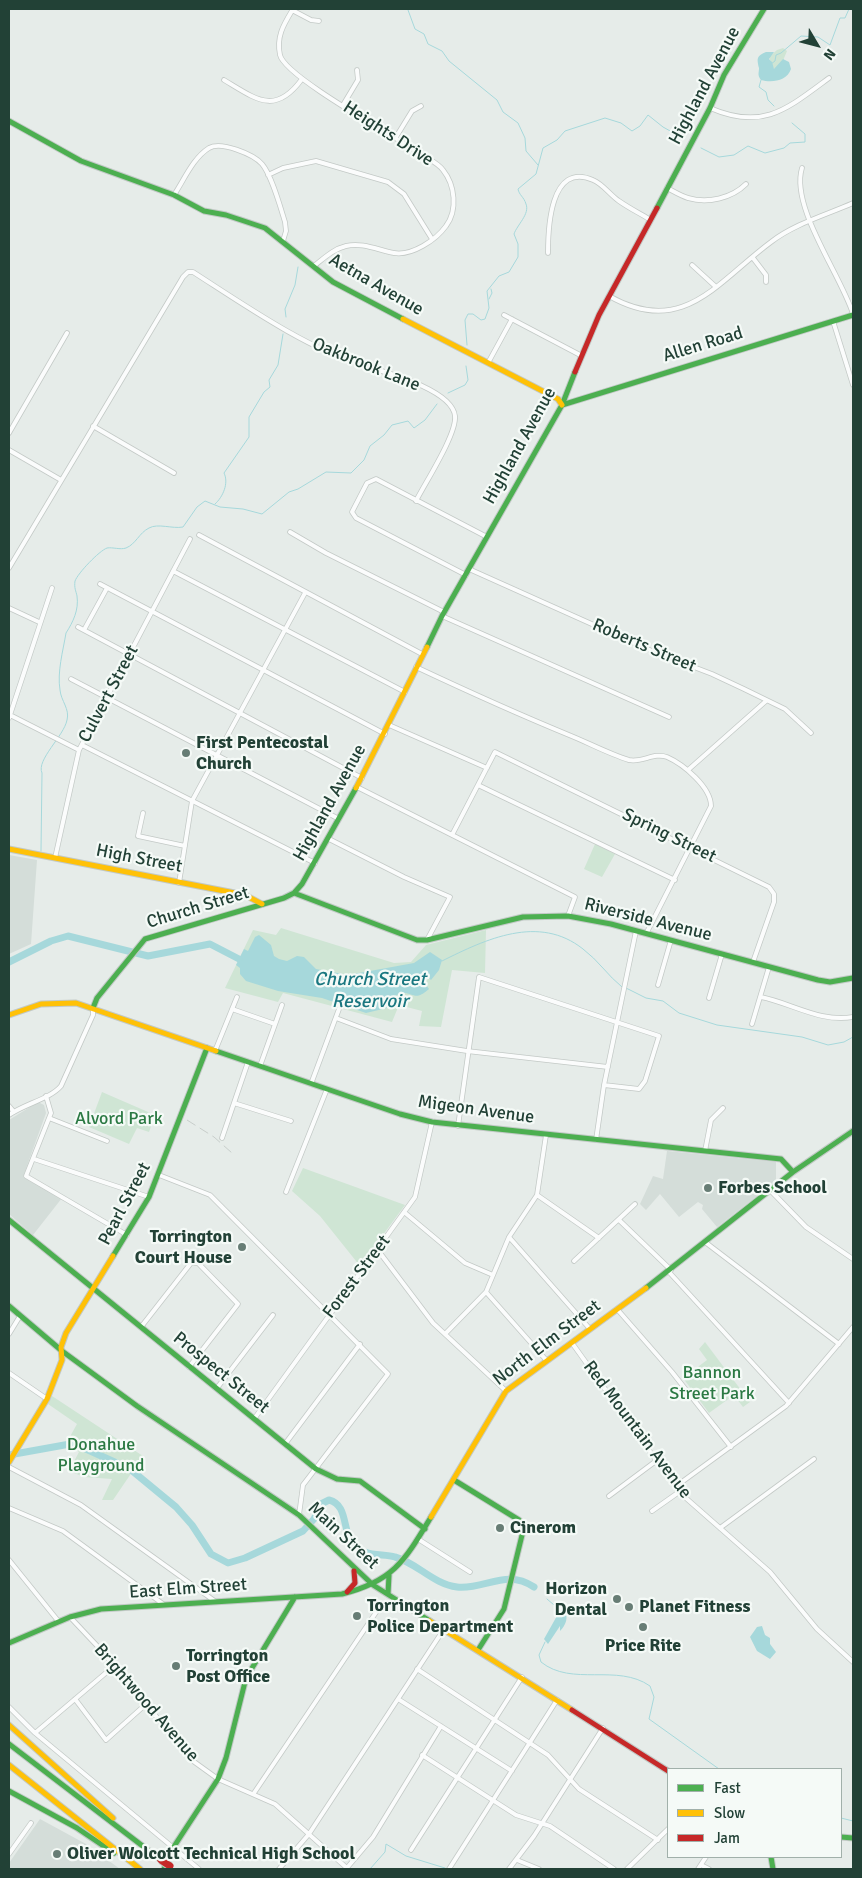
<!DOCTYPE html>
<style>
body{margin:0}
#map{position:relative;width:862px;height:1878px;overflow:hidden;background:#e6ece9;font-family:Signika,sans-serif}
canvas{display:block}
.frame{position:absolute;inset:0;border:10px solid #224136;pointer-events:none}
.legend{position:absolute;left:667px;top:1768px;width:175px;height:90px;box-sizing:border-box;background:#f5faf7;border:1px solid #a1b0aa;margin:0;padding:6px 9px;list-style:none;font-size:15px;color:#224136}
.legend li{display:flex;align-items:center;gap:10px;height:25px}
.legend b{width:25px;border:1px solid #a1b0aa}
.north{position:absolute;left:792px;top:20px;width:50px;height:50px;-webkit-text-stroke:4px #f5faf7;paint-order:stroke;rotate:127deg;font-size:14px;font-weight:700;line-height:20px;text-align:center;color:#224136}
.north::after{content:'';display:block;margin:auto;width:18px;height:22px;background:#224136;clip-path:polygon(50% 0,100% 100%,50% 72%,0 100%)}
</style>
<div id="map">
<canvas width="862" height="1878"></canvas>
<div class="frame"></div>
<ul class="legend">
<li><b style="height:6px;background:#4caf50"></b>Fast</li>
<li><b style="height:6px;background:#ffc107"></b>Slow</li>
<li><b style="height:6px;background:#c62828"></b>Jam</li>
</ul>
<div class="north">N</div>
</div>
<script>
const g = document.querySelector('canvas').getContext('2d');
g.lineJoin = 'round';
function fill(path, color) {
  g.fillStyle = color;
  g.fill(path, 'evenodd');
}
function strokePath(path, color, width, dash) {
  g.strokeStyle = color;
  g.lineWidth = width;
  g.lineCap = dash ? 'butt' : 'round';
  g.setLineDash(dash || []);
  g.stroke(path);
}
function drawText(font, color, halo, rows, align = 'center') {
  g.font = font + ' Signika,sans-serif';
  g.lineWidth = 4.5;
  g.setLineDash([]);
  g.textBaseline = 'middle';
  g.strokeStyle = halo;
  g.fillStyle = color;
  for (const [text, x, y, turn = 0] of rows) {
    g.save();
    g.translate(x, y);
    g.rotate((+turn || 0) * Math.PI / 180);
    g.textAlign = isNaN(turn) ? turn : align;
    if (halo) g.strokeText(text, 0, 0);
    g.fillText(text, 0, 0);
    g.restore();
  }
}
fill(new Path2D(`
 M9,855L37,860L31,944L9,954Z
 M38,1102L44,1105L46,1113L23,1177L62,1198L33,1235L9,1214V1120Z
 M667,1151L776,1162V1181L717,1227L702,1209L703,1205L698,1202L679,1217L660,1194L646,1210L640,1204L653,1176L663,1179Z
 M40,1819L86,1844L120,1869H9V1863Z`), '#d4ddd9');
fill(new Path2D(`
 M783,48L787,51L782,63L774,70L769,57L777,50Z
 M595,844L615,854L602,877L584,869Z
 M281,928L394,963L411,962L426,945L486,930L485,973L452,970L441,1027L419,1026L422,1011L399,1005L392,1022L283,993L278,1002L225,988L253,930L276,935Z
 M102,1092L155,1115L149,1132L137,1128L129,1144L89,1127Z
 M303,1168L405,1205L360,1266L320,1216L292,1191Z
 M705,1342L750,1402L743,1407L734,1395L709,1413L683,1378L707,1360L699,1349Z
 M52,1396L143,1456L113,1500H102L112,1479L84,1477L69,1471L79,1452L67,1442L77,1424L48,1404Z`), '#cfe5d4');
fill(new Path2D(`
 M766,52H774L769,59L772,62L774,69L783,59L789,62L791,69C787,81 772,83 761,80C757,75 759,73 759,68C757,59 756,56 766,52Z
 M259,935L271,945L274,956L279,959L287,961L297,956L304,957L316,969L348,975L414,963L430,952L442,960L439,970L431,980L428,977L423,981L429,989C414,1002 415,992 401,993L395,996L391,1007L366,1013L322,998L278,991L246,981L240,974V968L236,965L244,949L248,951L255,937Z
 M564,1610C569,1617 566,1625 560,1631V1626L548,1644L544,1639L558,1614Z
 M762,1626L765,1635L770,1638V1644L776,1652L770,1659L757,1651L750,1637L757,1627Z`), '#a6d8db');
strokePath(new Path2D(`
 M408,10L415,29L424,34L428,44L442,51L449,61L497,100L503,112L518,123L525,138L526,151L538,165
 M771,64L775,61L776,55L781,53L801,36L818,37L830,45L840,18H845L849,9L853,10
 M761,80L759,87L766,92L768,100L774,106
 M701,148L719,157L734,155L748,146L765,153L784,148L790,143L805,142V134L792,123
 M489,299L492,293L491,289
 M286,317L285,309L295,285L298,267
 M467,345L465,320L468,314H473L481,320L485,319L489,308L487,291L499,276L509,272L518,257V244L514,234C517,225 530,214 526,204C524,197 519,195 518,189L536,174L543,148L557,140L565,131L605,118L621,123L632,131L640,126L648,115L663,127L681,137
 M448,393L465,385L468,380L466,366
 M215,504C223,497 229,483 224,473L249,437V417L264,392L270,387L269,380L278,365L283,334
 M41,851L42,773C36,760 64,736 67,720C70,709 61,701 60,690C57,672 63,651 66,633C73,622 79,610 77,596C76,591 74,588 75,581C78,573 99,551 107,548C113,547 120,550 126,548C136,544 139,533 149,528C158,523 172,529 183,527L197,507L205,501L220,507L243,509L262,514L289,492L298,489L326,472L351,473L364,460L370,446L384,435L392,425L408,421L414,428L425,420L437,404
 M442,961C486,939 539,914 583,949C598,960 608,976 622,987
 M626,988L646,998L663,1001L679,1013L717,1025L802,1037L828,1045L844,1042L853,1037
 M547,1599L561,1611
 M545,1642L539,1655L541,1662C572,1687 617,1663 650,1686L654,1697L649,1719L719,1769
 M841,1818L853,1821
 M370,1869L385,1852L386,1844L406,1856L445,1868`), '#a6d8db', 1);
strokePath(new Path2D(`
 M9,962L51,941L68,936L148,956L210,944L239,959
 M9,1455L70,1444L77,1445L130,1469L176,1507L192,1525L211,1554L228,1563L245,1558L303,1531L314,1519L321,1504L329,1500C353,1506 337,1543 365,1552C375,1556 386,1554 395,1557C417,1563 433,1584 457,1587C485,1590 506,1568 534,1587`), '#a6d8db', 7);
const street = new Path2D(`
 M293,9C284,24 276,36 280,55C285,77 396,137 421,154C428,159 438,163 443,170C455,185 458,210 446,226C436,240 412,256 394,253C378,250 362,242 346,246C333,249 323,259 314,266
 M292,10L311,20L319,21
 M224,80C256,99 275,116 302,79
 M343,105L358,80L357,70
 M710,108C763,131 787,109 829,78
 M396,137L412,111L421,106
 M802,168C790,207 841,275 853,314
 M268,175L283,168L316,161L388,182L404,194L432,239
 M667,188C673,191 681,196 688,198C708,204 732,198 746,184
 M174,195C184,180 193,158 209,148C221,141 253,154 262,164C272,176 280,206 285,222L286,231L283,241
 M548,253C548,229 550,161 593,180C603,184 610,195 619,201C629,208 639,213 649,219
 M753,258L766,275V282
 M692,265L716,287
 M609,296C683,338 717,282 771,242C794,224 826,215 853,203
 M504,315L582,356
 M833,321L853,385
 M488,363L512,319
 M93,426L174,473
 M9,433L67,333
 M9,450L61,480
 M290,532L326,553L444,612
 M199,535L422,654
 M9,568L183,277L188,272H193C243,304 306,348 362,365C384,372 452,389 455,416C457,434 425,483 416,501
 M469,569L652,651L712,674L744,689L785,709L811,733
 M173,571L405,692
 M466,575L356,518L352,512L367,483L376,479L487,537
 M100,584L385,734
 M9,608L39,622
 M442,616L669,717
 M78,627L362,778
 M84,630L107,588
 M416,667C467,691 518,714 569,735C589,743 609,754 629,760C642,763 654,752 667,757C683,764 711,787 711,806L646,934
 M71,679L339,819
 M10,715L79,750
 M9,718L52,588
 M389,725L487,768
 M82,745L315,863
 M688,770L766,701
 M478,785L675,880
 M357,787L575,897L568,916
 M143,813L138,836L185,846
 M452,835L495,752L769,887L774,894V902L753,962
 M329,839L404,877L450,897L427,940
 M55,858L79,750L190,539
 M179,883L192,801L305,593
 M658,985L671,940
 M761,997C791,1003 821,1023 853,1017
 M709,998L722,954
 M232,1009L275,1024
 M336,1018L391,1039L467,1051L608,1067
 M752,1024L769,967
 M215,1051L237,997
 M260,1066L282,1005
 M311,1084L339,1009
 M46,1096L51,1113L26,1176L127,1235
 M234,1103L291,1121
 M9,1106L14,1112
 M9,1115C24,1104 50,1099 61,1086L93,1015V1008
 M49,1118L107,1141
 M458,1126L479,977L659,1036L645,1081L639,1089L604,1085
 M222,1138L248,1062
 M596,1140L604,1085L636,931
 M705,1151L711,1120L723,1108
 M34,1159L149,1197
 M159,1175L210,1195L388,1374L303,1485L299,1515
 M771,1191L806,1227L853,1259
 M286,1192L327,1089
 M537,1195L599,1238
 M404,1212L465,1263L493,1275
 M619,1220L671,1270
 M509,1237L590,1329
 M705,1242L839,1344
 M377,1249L433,1323L506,1391
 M574,1261L635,1204
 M669,1272L789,1403
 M486,1292L547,1361
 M617,1309L672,1372L731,1447
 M141,1327L191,1263H198L238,1304L189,1367
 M9,1334L20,1316
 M445,1334L486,1292L509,1237L537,1195L546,1135
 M572,1343L679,1492L770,1572L817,1629L853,1662
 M9,1373L47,1399
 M217,1388L273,1315
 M254,1419L415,1197L432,1122
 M285,1444L360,1344
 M9,1467L81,1505L216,1602
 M675,1487L786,1406L853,1327
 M609,1496L656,1461
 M9,1508L63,1531L163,1604
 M652,1511L679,1492
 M720,1528L814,1459
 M418,1539L470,1572
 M9,1560L59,1622
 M70,1617L102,1651L193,1761L218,1779L275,1804L348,1869
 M417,1669L548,1755L579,1789L658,1840
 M75,1699L106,1740L145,1705
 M398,1699L512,1771
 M9,1707L35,1733L199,1869
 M35,1733L114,1666
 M422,1755L516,1815L550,1826L614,1869
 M254,1793L381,1605
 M411,1850L522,1677
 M9,1854L31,1823
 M517,1860L539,1869
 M701,1865L709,1869
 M279,1869L309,1834L444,1629
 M346,1869L373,1837L441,1726
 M449,1869L557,1700
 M509,1869L534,1836L603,1728
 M627,1869L668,1829
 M698,1869L706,1857`);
const fast = new Path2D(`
 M9,121L81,161L174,195L204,211L226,215L265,228L333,282L403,319
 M657,208L710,108L724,75L764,9
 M562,405L853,315
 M427,647L442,616L562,405L575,372
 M294,893L417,940H427L523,917L568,916L611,924L818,980L830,982L853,978
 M93,1008L97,998L145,939L284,898L294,893L302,884L356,788
 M216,1051L400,1114L432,1122L781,1159L793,1172
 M9,1220L316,1469L337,1479L360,1481L425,1529
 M113,1256L149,1197L207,1048
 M646,1288L793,1172L853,1131
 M9,1306L62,1351L137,1406L299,1515L373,1585L430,1621
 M454,1480L519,1520L524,1527L504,1609L478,1650
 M388,1594L389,1575
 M9,1643L70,1617L101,1609L342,1594C394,1581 405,1560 431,1517
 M9,1744L161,1860
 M9,1791L77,1828L114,1853
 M841,1837L853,1838
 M771,1857L773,1869
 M164,1869L173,1848L218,1779L226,1758L246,1678L295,1597`);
const slow = new Path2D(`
 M403,319L558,399L562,405
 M356,788L427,647
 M9,849L245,895L262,904
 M9,1015L41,1004L76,1003L216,1051
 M9,1462L47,1399L62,1360L61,1347L66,1333L113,1256
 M431,1517L506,1391L646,1288
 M430,1621L572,1710
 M9,1725L113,1818
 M9,1765L140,1869`);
const jam = new Path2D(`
 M575,372L599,315L657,208
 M347,1592L355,1583L354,1571
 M572,1710L668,1771`);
strokePath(street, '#c3c9c6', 5.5);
strokePath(fast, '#c2c9c6', 7);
strokePath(slow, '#c2c9c6', 7);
strokePath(jam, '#c2c9c6', 7);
strokePath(street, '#fbfcfc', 4);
strokePath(fast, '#4caf50', 5);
strokePath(slow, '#ffc107', 5);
strokePath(jam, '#c62828', 5);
strokePath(new Path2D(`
 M187,1120L214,1137L232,1153`), '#c7cdca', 1, [10, 5]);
const jamBridge = new Path2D(`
 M161,1860L170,1866`);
strokePath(jamBridge, '#c2cbc7', 9, []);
strokePath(jamBridge, '#c62828', 7);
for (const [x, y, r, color] of [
 [186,753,5,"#677d75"],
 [708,1188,5,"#677d75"],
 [242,1247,5,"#677d75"],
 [500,1528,5,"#677d75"],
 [617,1599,5,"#677d75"],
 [629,1607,5,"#677d75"],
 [357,1616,5,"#677d75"],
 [643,1627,5,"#677d75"],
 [176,1666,5,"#677d75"],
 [57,1854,5,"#677d75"]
]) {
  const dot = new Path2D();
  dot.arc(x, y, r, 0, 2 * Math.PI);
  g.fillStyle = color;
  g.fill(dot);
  strokePath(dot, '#f5faf7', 2);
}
drawText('18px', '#224136', '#f5faf7', [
 ["Highland Avenue",705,86,-62],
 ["Heights Drive",388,134,33],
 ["Aetna Avenue",376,285,30],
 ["Allen Road",703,345,-17],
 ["Oakbrook Lane",366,365,22],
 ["Highland Avenue",520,446,-61],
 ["Roberts Street",644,646,23],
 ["Culvert Street",109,694,-62],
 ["Highland Avenue",330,803,-61],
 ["Spring Street",669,836,26],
 ["High Street",139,859,11],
 ["Church Street",198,908,-17],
 ["Riverside Avenue",648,920,14],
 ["Migeon Avenue",476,1110,8],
 ["Pearl Street",125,1204,-62],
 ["Forest Street",357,1277,-53],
 ["North Elm Street",547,1343,-37],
 ["Prospect Street",221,1373,39],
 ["Red Mountain Avenue",637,1430,53],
 ["Main Street",343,1536,43],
 ["East Elm Street",188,1589,-4],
 ["Brightwood Avenue",146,1703,49]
]);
drawText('bold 18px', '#224136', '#f5faf7', [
 ["First Pentecostal",196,743],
 ["Church",196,764],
 ["Forbes School",718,1188],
 ["Torrington",232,1237,"right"],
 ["Court House",232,1258,"right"],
 ["Cinerom",510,1528],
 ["Horizon",607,1589,"right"],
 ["Dental",607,1610,"right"],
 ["Torrington",367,1606],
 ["Police Department",367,1627],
 ["Planet Fitness",639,1607],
 ["Price Rite",643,1646,"center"],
 ["Torrington",186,1656],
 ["Post Office",186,1677],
 ["Oliver Wolcott Technical High School",67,1854]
], 'left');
drawText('18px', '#2b7943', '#f5faf7', [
 ["Alvord Park",119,1119],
 ["Bannon",712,1373],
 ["Street Park",712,1394],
 ["Donahue",101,1445],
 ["Playground",101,1466]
]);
drawText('italic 19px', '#1a7780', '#f5faf7', [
 ["Church Street",370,980],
 ["Reservoir",370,1002]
]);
</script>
